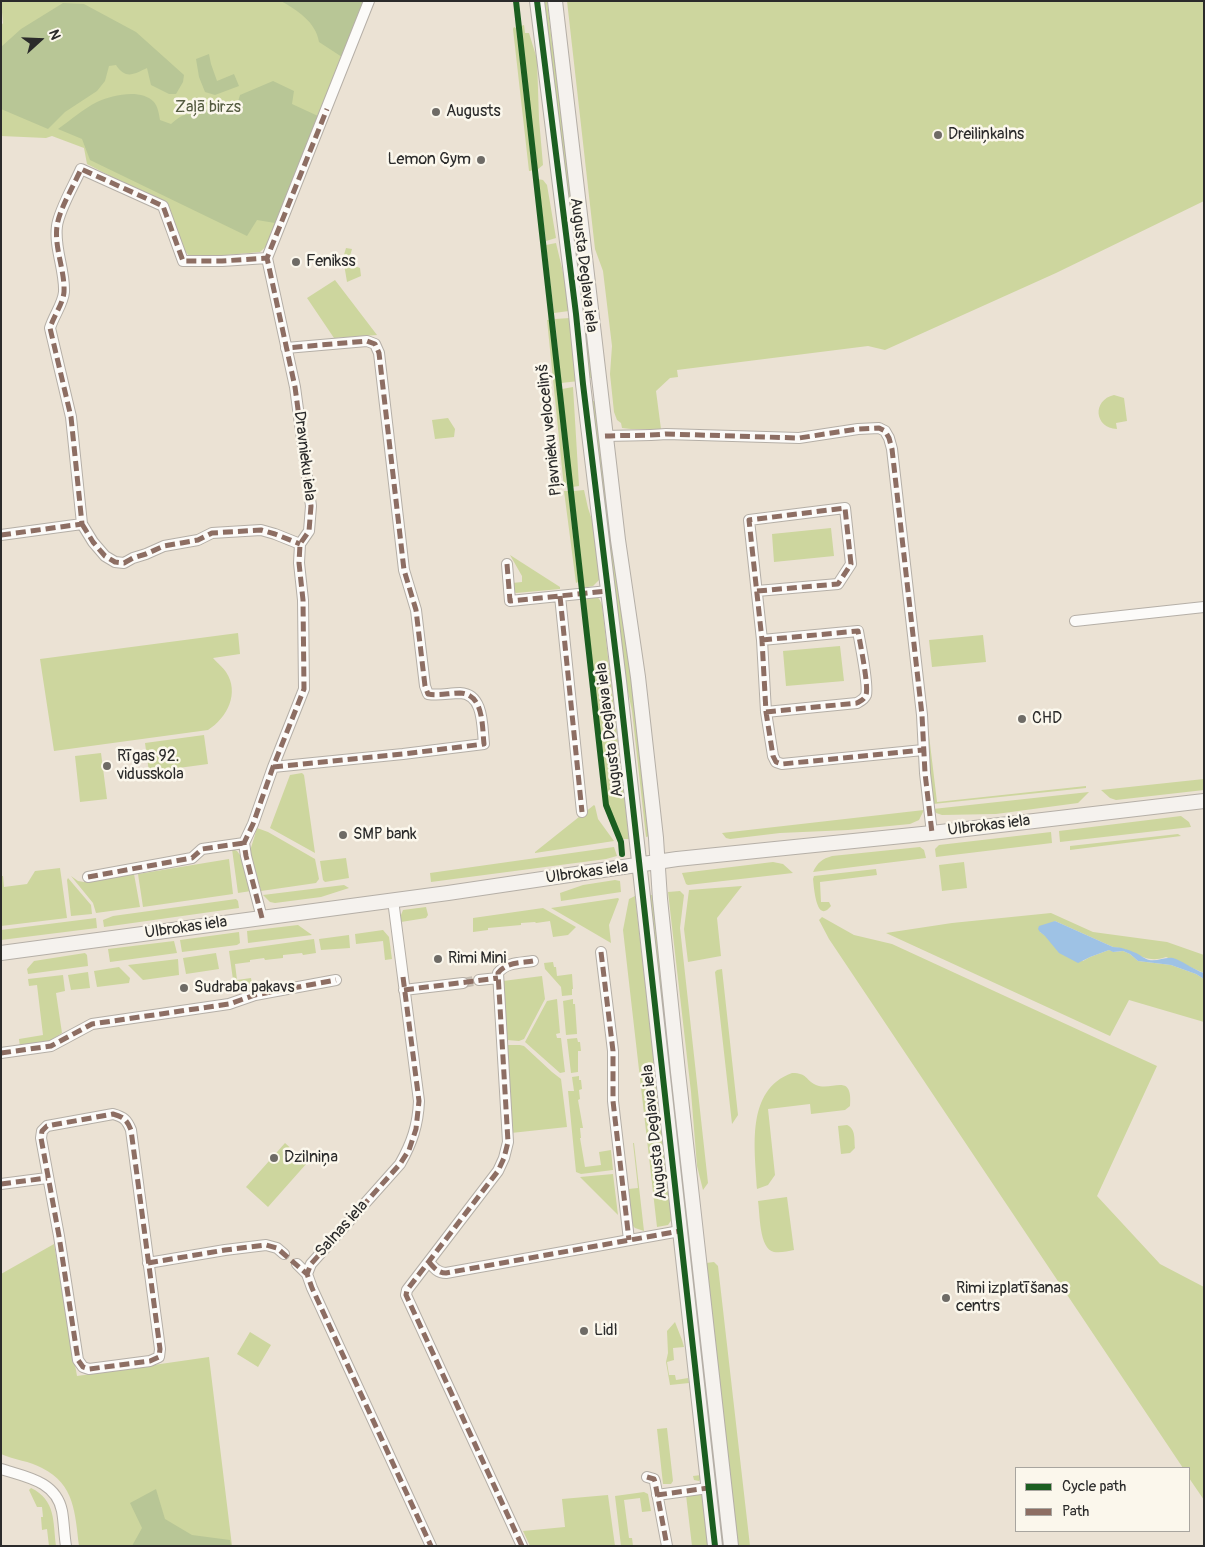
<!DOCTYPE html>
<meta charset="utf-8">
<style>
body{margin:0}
#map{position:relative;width:1205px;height:1547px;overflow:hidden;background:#ebe2d4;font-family:Pangolin,sans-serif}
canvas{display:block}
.frame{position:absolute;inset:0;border:2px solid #2b2b2b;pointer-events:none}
.legend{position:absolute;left:1015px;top:1467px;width:175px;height:65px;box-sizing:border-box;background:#fbf7ec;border:1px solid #a8a59f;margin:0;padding:6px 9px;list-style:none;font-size:15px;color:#2b2b2b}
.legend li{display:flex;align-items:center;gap:10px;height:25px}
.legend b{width:25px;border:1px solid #a8a59f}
.north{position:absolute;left:15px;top:15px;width:50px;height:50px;-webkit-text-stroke:4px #fbf7ec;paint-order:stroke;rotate:70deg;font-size:14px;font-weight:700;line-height:20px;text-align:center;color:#2b2b2b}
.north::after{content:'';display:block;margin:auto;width:18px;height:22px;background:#2b2b2b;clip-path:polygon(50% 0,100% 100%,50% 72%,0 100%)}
</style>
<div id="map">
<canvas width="1205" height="1547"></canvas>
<div class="frame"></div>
<ul class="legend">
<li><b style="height:6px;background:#1b5e20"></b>Cycle path</li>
<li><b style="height:6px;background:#8d6e63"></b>Path</li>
</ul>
<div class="north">N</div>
</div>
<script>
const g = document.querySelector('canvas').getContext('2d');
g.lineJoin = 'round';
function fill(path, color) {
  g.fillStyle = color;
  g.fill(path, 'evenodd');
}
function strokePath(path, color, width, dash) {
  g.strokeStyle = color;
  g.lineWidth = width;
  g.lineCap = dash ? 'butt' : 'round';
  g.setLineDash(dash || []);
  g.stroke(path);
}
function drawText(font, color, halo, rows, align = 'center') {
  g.font = font + ' Pangolin,sans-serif';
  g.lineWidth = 5;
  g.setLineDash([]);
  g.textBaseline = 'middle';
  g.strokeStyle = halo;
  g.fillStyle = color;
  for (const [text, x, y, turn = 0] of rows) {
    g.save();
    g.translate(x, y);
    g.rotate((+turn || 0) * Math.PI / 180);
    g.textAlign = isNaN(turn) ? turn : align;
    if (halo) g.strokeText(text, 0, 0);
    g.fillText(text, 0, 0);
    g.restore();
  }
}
fill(new Path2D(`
 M1,1H365L271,242L260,252L194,258C178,253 172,220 166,205L87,164L84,148L52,136L46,138L1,136V26L3,23Z
 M543,1H547L552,43L561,84L593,378H589Z
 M567,1H1204V201L1056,273L885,350L868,346L677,370L678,377L670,378L656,391L661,429H631L622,428L621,423L617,420L614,412L610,374L612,346L603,271L595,249Z
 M524,25L525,33H529L537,59L539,119L543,165L537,170L521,26Z
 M514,27L516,28L532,170L531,171H529L513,29Z
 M538,179L543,180L547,185L556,238L546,241Z
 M556,243L567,289L569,311L554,313L546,245Z
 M346,248L352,249L348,263L360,268L361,276L347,282L343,258Z
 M335,280L377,335L334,338L307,298Z
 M570,318L579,381L561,383L555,319Z
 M547,320H550L567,487L564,488Z
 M573,387L579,486L572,487L562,389Z
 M1114,395L1124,398L1127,421L1116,423L1117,429C1094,428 1092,400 1114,395Z
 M591,401H595L631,665L650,836L646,837L632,711L622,663Z
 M448,418L455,429L454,437L435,439L432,420Z
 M584,490L588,508L593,523L600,579L593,586L583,588L572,494L574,491Z
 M564,491H568L578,582L576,583Z
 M831,528L834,556L774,562L772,534Z
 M510,555L560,587V589L516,593L512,590V583L522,582V576Z
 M584,596C595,596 598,594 602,605L629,839H623L608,805Z
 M238,633L240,654L213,658C217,663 223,667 226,672C240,693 227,718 208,730L54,751L40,659Z
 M983,635L986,662L932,667L929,640Z
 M840,646L844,681L786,686L783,651Z
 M926,727H928L937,802L1086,786V788L933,804Z
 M204,735L208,764L149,772L145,743Z
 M101,753L107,799L80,802L75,756Z
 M302,773L304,775L315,853L270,828L290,775Z
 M1204,779V790L1116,800L1110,798L1101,790Z
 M1089,792L1078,803L996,814L942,815L936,813L933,809Z
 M594,805L595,806L598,819L614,841L535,853V852Z
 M924,810L919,820L910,824L848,830L780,833L730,839L726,838L722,833Z
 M1181,816L1189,822L1191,827L1060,842L1059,831Z
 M257,828L268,832L315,859L319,879L316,883L261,891L250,851Z
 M1051,832L1052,843L936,857L935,849L939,845Z
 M1178,834L1181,836L1070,850V846Z
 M614,847L617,856L606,859L431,882L430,873Z
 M920,847L924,850L926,858L813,872C818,862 822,859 832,856Z
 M232,849L237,851L240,855L251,891L238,893Z
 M346,858L349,878L325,882L323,880L320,861Z
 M229,859L233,894L143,907L138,874Z
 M773,862L783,864L793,873L688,885L686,884L682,873Z
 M964,862L967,888L942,891L939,865Z
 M60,868L67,918L1,926V876H3L4,887L27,884L35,871Z
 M876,869L877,875L820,882L821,902H829L831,906C816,925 814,886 813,879L814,876Z
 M134,874L140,907L96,913L93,903L71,876L78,881L84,882Z
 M68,878L91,905L92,914L71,916L67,880Z
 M615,880L620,881L621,892L561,901L560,893L583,885Z
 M344,885L349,888L321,897L275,903L270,902L263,895Z
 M742,886L717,918L721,956L688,962L684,929L689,890Z
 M680,891L684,895L680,928L708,1183L703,1190L697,1166L691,1092L668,892Z
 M648,895H652L665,1017L675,1062L692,1248L687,1249Z
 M635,896L672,1219L668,1225L657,1227L623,930L629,899Z
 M618,898L619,899L609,925L611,943L551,908Z
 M236,899L238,901L239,908L104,927L103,920L113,916Z
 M426,907L428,915L426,918L401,922V915L403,910Z
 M543,908L576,927L568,935L553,937L550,921L536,923L535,922L521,923V925L488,928V930L473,932V918Z
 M1051,913L1093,932L1167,942L1204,955V973L1166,957C1144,965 1135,949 1113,947L1055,921L1040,932L1083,961L1090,957L1109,950L1114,952L1123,951L1130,954L1138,961L1171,965L1196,974L1204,979V1022L1129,1000L1110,1036L886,933L952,923Z
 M822,917L854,935L892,944L1157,1066L1097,1196L1160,1264L1204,1287V1500L1189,1478V1468H1183L829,939L819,920Z
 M96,918L97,928L1,940V930Z
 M298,925L312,935L248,943L247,931Z
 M383,930L389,937L392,959L385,960L383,941L356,944L355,934Z
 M239,932L240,943L237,945L182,952L180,940Z
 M349,935L350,948L321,950L319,939Z
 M314,939L316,953L303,955L302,953L283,955V958L265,960L264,958L250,960V962L235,964L237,980L251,978L252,984L234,987L229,951Z
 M174,941L177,953L110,962L108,949Z
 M85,953L87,955L88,966L28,974L27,969L34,961Z
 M216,953L219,969L186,974L183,958Z
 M178,959L179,975L143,980L128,965Z
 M553,962L554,967H556L557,976L572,974L573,989H572V995L562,996L561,987L545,969L544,963Z
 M119,967L130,978L129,983L97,987L94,971Z
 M722,969L738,1115L732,1124L715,972L717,970Z
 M88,972L90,988L71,990L68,975Z
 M63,975L65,991L56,993L62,1033L46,1043L20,1047L19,1039L43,1035L37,985L29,986L28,979Z
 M542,976L545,999L524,1039L519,1041L507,1040L503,981Z
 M557,999L560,1033L556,1034L557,1038H561L565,1072L560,1073L525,1042L547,1001Z
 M573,999V1004H575L577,1034L566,1035L563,1001Z
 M577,1038L578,1042H580L581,1051H578V1072L571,1073L567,1039Z
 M507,1045H520L524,1046L552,1072L561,1079L567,1127L511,1133Z
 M792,1073C808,1073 805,1080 816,1085C832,1092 853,1071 850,1106L845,1110L811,1114L810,1104L768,1109L775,1175L768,1185L757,1189C755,1149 745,1090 792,1073Z
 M579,1076V1080H581L582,1089L579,1090L580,1099L578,1100L583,1128H580L581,1138H580L585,1167L601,1165L599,1152L611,1150L613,1170L581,1174L576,1172L568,1091H574L572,1077Z
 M847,1125C856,1129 854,1139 855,1148L850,1153L841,1154L838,1126Z
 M285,1143L307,1163L268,1207L246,1187Z
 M633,1143H634L644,1231L635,1228L632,1225L628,1189L638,1188Z
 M613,1174L618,1215L580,1177Z
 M787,1197L794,1250C788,1251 781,1253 774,1252C759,1249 760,1214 758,1201Z
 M54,1244L77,1376L209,1357L232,1546H79C75,1514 75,1484 42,1468C30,1461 14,1460 1,1454V1274Z
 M714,1262L718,1266L750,1546H737L706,1263Z
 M689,1265H694L725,1546H721Z
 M675,1322L682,1340L684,1347L673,1348L674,1360L667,1362L669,1375H675L676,1380L688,1378L689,1383H691L702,1477L699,1481L694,1480L693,1476L701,1475L689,1383L670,1385L666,1362L668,1353L667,1331Z
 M250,1332L271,1345L258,1367L237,1354Z
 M667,1428L673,1481L671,1484H663L657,1429Z
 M31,1488C56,1500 53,1522 56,1546H49L47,1529L42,1530L41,1517H43L42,1507H37L29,1490Z
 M644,1492L648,1494L651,1511L642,1512L640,1498L624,1500L629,1538H632L633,1546H621L615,1496Z
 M700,1494L704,1496L710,1546H692L686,1495Z
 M608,1495L615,1546H530L523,1531L565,1527L562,1499Z`), '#cdd69e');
fill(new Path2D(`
 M281,1H364L342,57L319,42C316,22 297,10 281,1Z
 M63,3L84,4L136,32L184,75L183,82L176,94H169L151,85L147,68C134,74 126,80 116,65L109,66L105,81L97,91L65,112L48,129L1,109V47L21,29Z
 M209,54L211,64L217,81L234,74L239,86L215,95L205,92L199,77L196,59Z
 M273,81L294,91L292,104L318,116L275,223L257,220L247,236L90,160L82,139L58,129C71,120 83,109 97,102C112,95 141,88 154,102C158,107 159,114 160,120L171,124C182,115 184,113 198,115L219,102L236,108L240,95Z
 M156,1489L165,1519L192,1535L230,1540L231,1546H132L142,1528L130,1503Z`), '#b8c696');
fill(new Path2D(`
 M1055,921L1113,947C1121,947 1129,950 1136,953C1140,955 1145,959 1149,960C1159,962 1167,955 1176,959C1186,963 1194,970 1204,973V979L1196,974L1171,965L1138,961L1130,954L1123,951L1113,952L1109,950L1090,957L1078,963L1059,953L1045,936L1040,932L1038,929L1039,926Z`), '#9ec2e5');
strokePath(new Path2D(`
 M463,983L479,980`), '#c5bdb2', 10, [10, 5]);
const minor = new Path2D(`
 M605,436C626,435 646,436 666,434L799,438L858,429L879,428L885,431L889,438L892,449L922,715L925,773L932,833
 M82,524L93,542L105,556L115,562L124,563L133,558L146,554L164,546L198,540L212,533L261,530L275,534L300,544
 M1,535L82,524L71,417L50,328C54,315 63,304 64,292C65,270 54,248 57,226C59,210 74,185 81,169L163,206L183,261H222L267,258
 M507,564L510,601L608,591
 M757,591L838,584L851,564L845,508L749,520L762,640L766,712L773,756L776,762L782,764L923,750
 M560,596L582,812
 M1075,621L1204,607
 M762,640L858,631C860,643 869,686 866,695C864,700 860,701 857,703L766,712
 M273,767L403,754L484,744C482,726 484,694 460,693C449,693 439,696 428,694L425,686L416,610L404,570L379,353L375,344L367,341L286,348
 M88,877L192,858L202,849L244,843
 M393,900L419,1101C418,1125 412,1143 400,1164L311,1264L307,1274L312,1288L431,1546
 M262,918L246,856L244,843L253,824L273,767L304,689L303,600L299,563L300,544L309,531L311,506L295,387L267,258L369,1
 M601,952L613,1051V1101L629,1240
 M479,980L498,978
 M404,990L463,983
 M1,1053L51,1046L92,1024L229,1004L255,995L336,980
 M113,1114C124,1117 127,1120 131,1130L160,1349L159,1357L150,1361L89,1369L83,1367L78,1360L59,1236L41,1138L42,1131L47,1126Z
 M1,1184L47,1178
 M429,1262C434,1268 438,1273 446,1273L680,1231
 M148,1263L225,1250L266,1245L277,1248L284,1254
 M297,1264L307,1274
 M1,1469C26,1477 56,1481 62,1511C64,1522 64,1534 66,1546
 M647,1477L654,1479L655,1482L667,1546
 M657,1495L708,1488
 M522,1546L406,1295L407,1290L498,1171L504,1158L508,1142L498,973C506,962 521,963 533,961`);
const secondary = new Path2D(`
 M537,1L576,314L583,384L619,681L715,1546
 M555,1L618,540L638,677L656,838L660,899L678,1072L731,1546
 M1,953L448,893L677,859L932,833L1204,801`);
strokePath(minor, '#b5afa7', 12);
strokePath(secondary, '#b5afa7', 16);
strokePath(minor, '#fcfbf9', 10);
strokePath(secondary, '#f5f2ee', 14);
strokePath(new Path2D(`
 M605,436C626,435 646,436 666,434L799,438L858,429L879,428L885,431L889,438L892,449L922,715L925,773L932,833
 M82,524L93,542L105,556L115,562L124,563L133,558L146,554L164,546L198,540L212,533L261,530L275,534L300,544
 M1,535L82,524L71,417L50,328C54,315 63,304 64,292C65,270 54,248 57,226C59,210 74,185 81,169L163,206L183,261H222L267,258
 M507,564L510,601L608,591
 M757,591L838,584L851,564L845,508L749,520L762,640L766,712L773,756L776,762L782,764L923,750
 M560,596L582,812
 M762,640L858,631C860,643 869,686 866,695C864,700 860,701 857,703L766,712
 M273,767L403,754L484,744C482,726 484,694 460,693C449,693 439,696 428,694L425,686L416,610L404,570L379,353L375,344L367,341L286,348
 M88,877L192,858L202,849L244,843
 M262,918L246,856L244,843L253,824L273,767L304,689L303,600L299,563L300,544L309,531L311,506L295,387L267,258L327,109
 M601,952L613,1051V1101L629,1240
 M403,977L419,1101L416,1129L409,1150L400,1164L311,1264L307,1274L312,1288L431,1546
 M404,990L498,978
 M1,1053L51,1046L92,1024L229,1004L255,995L336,980
 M113,1114C124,1117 127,1120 131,1130L160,1349L159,1357L150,1361L89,1369L83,1367L78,1360L59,1236L41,1138L42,1131L47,1126Z
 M1,1184L47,1178
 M429,1262C434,1268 438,1273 446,1273L680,1231
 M148,1263L225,1250L266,1245L277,1248L307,1274
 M647,1477L654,1479L655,1482L667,1546
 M657,1495L708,1488
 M522,1546L406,1295L407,1290L498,1171L504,1158L508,1142L498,973C506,962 521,963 533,961`), '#8d6e63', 5, [10, 5]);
strokePath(new Path2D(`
 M516,1L606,805L621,842L622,854
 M537,1L576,314L583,384L619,681L715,1546`), '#1b5e20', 6);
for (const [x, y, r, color] of [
 [436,112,5,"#6e6b66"],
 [938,135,5,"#6e6b66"],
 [481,160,5,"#6e6b66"],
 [296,262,5,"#6e6b66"],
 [1022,719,5,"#6e6b66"],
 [107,766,5,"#6e6b66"],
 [343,835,5,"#6e6b66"],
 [438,959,5,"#6e6b66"],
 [184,988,5,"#6e6b66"],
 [274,1158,5,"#6e6b66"],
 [946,1298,5,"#6e6b66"],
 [584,1331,5,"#6e6b66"]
]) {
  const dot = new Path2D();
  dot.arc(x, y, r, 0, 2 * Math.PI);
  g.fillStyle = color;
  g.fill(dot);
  strokePath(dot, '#fbf7ec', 2);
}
drawText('16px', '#545b40', '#fbf7ec', [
 ["Zaļā birzs",208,108]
]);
drawText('16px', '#2b2b2b', '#fbf7ec', [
 ["Augusts",446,112],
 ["Dreiliņkalns",948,135],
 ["Lemon Gym",471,160,"right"],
 ["Fenikss",306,262],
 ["CHD",1032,719],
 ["Rīgas 92.",117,757],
 ["vidusskola",117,775],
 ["SMP bank",353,835],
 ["Rimi Mini",448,959],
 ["Sudraba pakavs",194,988],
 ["Dzilniņa",284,1158],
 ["Rimi izplatīšanas",956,1289],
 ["centrs",956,1307],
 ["Lidl",594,1331]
], 'left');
drawText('16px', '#2b2b2b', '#fbf7ec', [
 ["Augusta Deglava iela",583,265,83],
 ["Pļavnieku veloceliņš",550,430,-96],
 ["Dravnieku iela",304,456,83],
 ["Augusta Deglava iela",610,730,-97],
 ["Ulbrokas iela",989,826,-7],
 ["Ulbrokas iela",587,873,-8],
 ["Ulbrokas iela",186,928,-8],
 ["Augusta Deglava iela",655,1132,-96],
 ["Salnas iela",342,1229,-48]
]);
</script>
